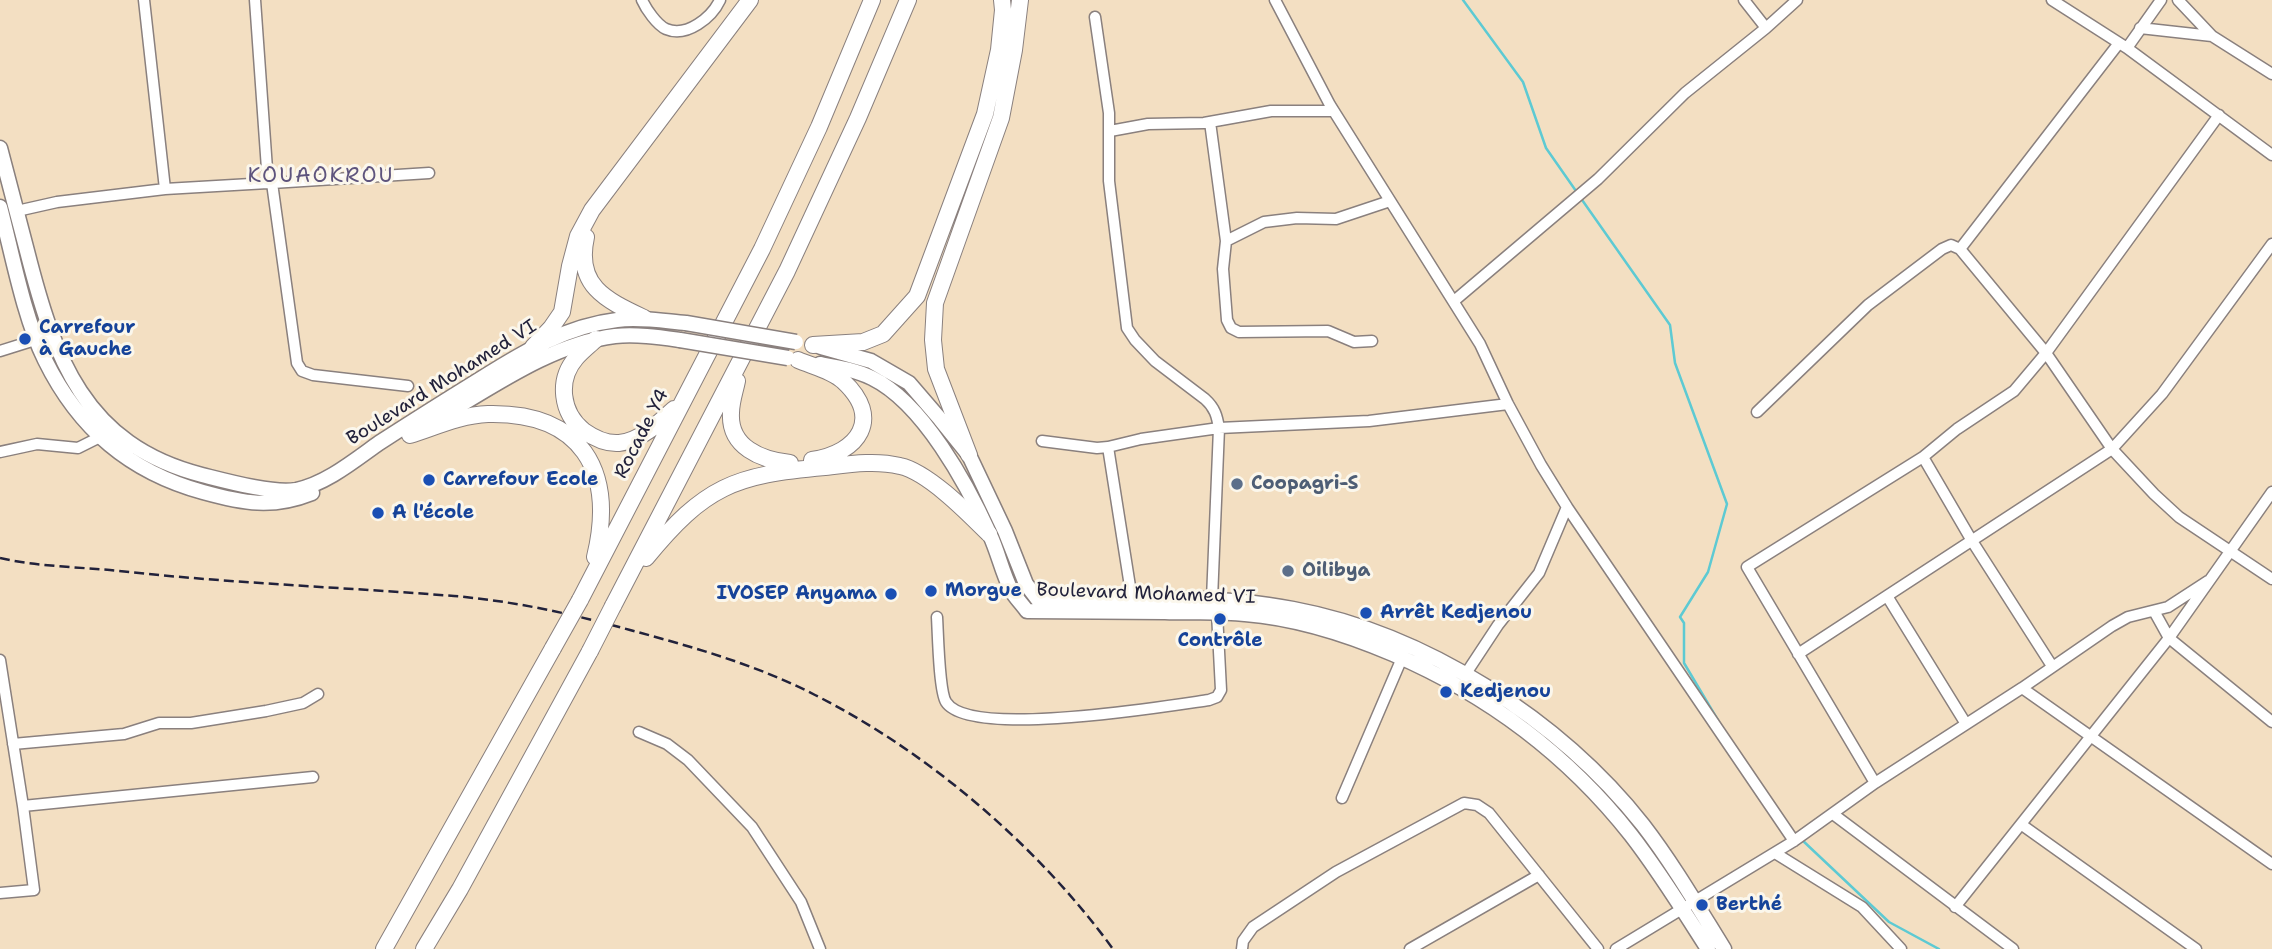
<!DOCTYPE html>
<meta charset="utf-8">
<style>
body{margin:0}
canvas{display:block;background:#f3dfc2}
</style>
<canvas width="2272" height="949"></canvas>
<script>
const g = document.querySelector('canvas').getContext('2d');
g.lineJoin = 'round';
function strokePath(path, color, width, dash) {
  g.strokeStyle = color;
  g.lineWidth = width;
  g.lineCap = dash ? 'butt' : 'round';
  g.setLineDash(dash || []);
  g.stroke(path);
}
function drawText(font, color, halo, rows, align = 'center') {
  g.font = font + ' "Shantell Sans",sans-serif';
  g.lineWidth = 6;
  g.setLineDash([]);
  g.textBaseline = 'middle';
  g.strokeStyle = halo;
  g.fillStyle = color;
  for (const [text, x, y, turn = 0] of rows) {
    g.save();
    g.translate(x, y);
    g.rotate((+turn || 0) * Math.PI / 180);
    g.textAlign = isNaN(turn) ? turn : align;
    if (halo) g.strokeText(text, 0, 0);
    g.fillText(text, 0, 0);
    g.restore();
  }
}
strokePath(new Path2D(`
 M1463,0L1523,82L1546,148L1576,191
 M1580,197L1670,325L1675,363L1727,504L1708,572L1680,617L1684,623V663L1719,722
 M1801,839L1889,922L1939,949`), '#5dcad3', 2.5);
const minor = new Path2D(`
 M144,0L165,189
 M255,0L268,183H272L297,363L302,371L313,375L408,386
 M642,0C646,9 657,25 666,29C687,38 712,17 720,0
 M1275,0L1330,105L1480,344L1508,404L1541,465L1567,507L1539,573L1498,625L1465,675
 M1744,0L1766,28
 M2052,0L2127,48L2272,155
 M2178,0L2212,36
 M1095,17L1109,113V181L1127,328L1135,340L1155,361L1205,399C1215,408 1217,416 1219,428L1212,599
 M2140,28L2212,36L2272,74
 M2127,48L2161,0
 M1210,122L1226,241L1223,269L1227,320L1231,328L1239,332L1328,331L1354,342L1372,341
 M1110,131L1148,124L1204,123L1271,111H1333
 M272,183L429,173
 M17,211L57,202L165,189L268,183
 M1226,241L1264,222L1297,218L1336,219L1390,201
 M1960,249L2119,43
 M1454,301L1598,179L1685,93L1766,28L1797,0
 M0,351L51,335
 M1757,412L1868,305L1942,249L1951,245L1960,249L2046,353L2112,449L2154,494L2179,517L2272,579
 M1042,441L1097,448L1108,447L1132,599
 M1108,447L1141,439L1219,428L1369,421L1508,404
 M0,452L37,444L78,448L100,437
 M1923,457L1957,429L2014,391L2046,353L2219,115
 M1567,507L1794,841
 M1887,596L1966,724
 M2154,611L2169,638L2272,722
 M937,617C938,633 939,691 946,702C969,739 1167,706 1209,700L1217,697L1221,690L1217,613
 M1798,654L2112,449L2162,394L2272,244
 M0,660L23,806L34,890L0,893
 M2022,688L2272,864
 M639,732L667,744L688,760L752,827L801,902L820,949
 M13,744L124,734L159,723H191L266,711L303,703L318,694
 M1875,783L1747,567L1923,457L1972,541L2052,666
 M1342,798L1402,658
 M23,806L313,777
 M1833,814L2013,949
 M2022,825L2196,949
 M1775,853L1862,907L1901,949
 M1955,907L2169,638L2272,492
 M1242,949L1243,941L1253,927L1336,872L1464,803L1477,805L1489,813L1598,949
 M1410,949L1539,875
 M1616,949L1794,841L1875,783L2022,688L2112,626L2128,617L2168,607L2208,581`);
const major = new Path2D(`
 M0,148C9,182 18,217 27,251C54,357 84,445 202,475C226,481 273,494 296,490C326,484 355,460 379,443C413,421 448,399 482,378C525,351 567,326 617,320C640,317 663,321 686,323
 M0,207C12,253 24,318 45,360C79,429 130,472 203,492C243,503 272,509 312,493
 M821,347L871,361L909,383L940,419L969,455L1005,531L1026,584L1039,601C1123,599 1209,593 1293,609C1426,634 1560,720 1643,825C1673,864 1698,907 1724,949
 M820,364C837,367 856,370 872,378C923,403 967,484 990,535C998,552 1002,572 1011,590C1015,597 1022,604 1027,611C1073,611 1119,612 1165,612C1192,613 1219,611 1245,614C1296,618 1346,634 1393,654C1486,694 1568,755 1631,835C1659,871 1683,910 1708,949
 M432,422C488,390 550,344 615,336C637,334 658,337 680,340`);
const highway = new Path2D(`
 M586,237C575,286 606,300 644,318
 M596,339C590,345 582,351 576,358C557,380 561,413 584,431C594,438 606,444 619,443C640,441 659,423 674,409
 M813,345L863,342L883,334L917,296L985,114L999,50L1003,10L1002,0
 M533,347L551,328L562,312L570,266L578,236L592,210L750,0
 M798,360C812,366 833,371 843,381C883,418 859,453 812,460
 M737,381C735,391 731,402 731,413C729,447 761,460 790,463
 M410,435C435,427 461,415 488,414C581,412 616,470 595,557
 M969,455L936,369L933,340L935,303L1001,118L1014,50L1020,0
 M646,558C705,486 734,475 825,467C850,464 876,460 900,466C928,472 968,513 989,534
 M580,600L762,249L819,127L872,0
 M613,606L787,271L858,118L908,0
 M384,949L553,648
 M424,949L460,889L590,651`);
strokePath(minor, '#8a807e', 13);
strokePath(major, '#8a807e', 17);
strokePath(highway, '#8a807e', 18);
strokePath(minor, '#fff', 10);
strokePath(major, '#fff', 14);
strokePath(highway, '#fff', 16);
strokePath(new Path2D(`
 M0,558C35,566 74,567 110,570C225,583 340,587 454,596C513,601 573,614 630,630C693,647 757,665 815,695C928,752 1038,846 1113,949`), '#22223b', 2.5, [10, 5]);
const majorBridge = new Path2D(`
 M686,323L796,342
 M680,340L788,358`);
const highwayBridge = new Path2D(`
 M553,648L580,600
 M590,651L613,606`);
strokePath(majorBridge, '#8a807e', 17, []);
strokePath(highwayBridge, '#8a807e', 18, []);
strokePath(majorBridge, '#fff', 14);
strokePath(highwayBridge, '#fff', 16);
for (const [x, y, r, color] of [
 [25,339,7,"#1a4fb4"],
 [429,480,7,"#1a4fb4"],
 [1237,484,7,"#5c6f8a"],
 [378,513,7,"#1a4fb4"],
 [1288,571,7,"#5c6f8a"],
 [931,591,7,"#1a4fb4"],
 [891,594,7,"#1a4fb4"],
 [1366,613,7,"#1a4fb4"],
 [1220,619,7,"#1a4fb4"],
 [1446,692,7,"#1a4fb4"],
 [1702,905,7,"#1a4fb4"]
]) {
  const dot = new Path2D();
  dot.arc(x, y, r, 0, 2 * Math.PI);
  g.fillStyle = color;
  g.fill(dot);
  strokePath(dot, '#fbf7ec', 2.5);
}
drawText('bold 19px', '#164399', '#fbf7ec', [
 ["Carrefour",39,328],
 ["à Gauche",39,350],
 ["Carrefour Ecole",443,480],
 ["A l'école",392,513],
 ["Morgue",945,591],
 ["IVOSEP Anyama",877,594,"right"],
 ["Arrêt Kedjenou",1380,613],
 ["Contrôle",1220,641,"center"],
 ["Kedjenou",1460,692],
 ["Berthé",1716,905]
], 'left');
drawText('19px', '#22223b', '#fbf7ec', [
 ["Boulevard Mohamed VI",442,383,-32],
 ["Rocade Y4",642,434,-63],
 ["Boulevard Mohamed VI",1146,594,2]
]);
drawText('bold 19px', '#4e5e75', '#fbf7ec', [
 ["Coopagri-S",1251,484],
 ["Oilibya",1302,571]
], 'left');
g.letterSpacing = '2px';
drawText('21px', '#5e547d', '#fbf7ec', [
 ["KOUAOKROU",321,177]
]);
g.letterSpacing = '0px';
</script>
